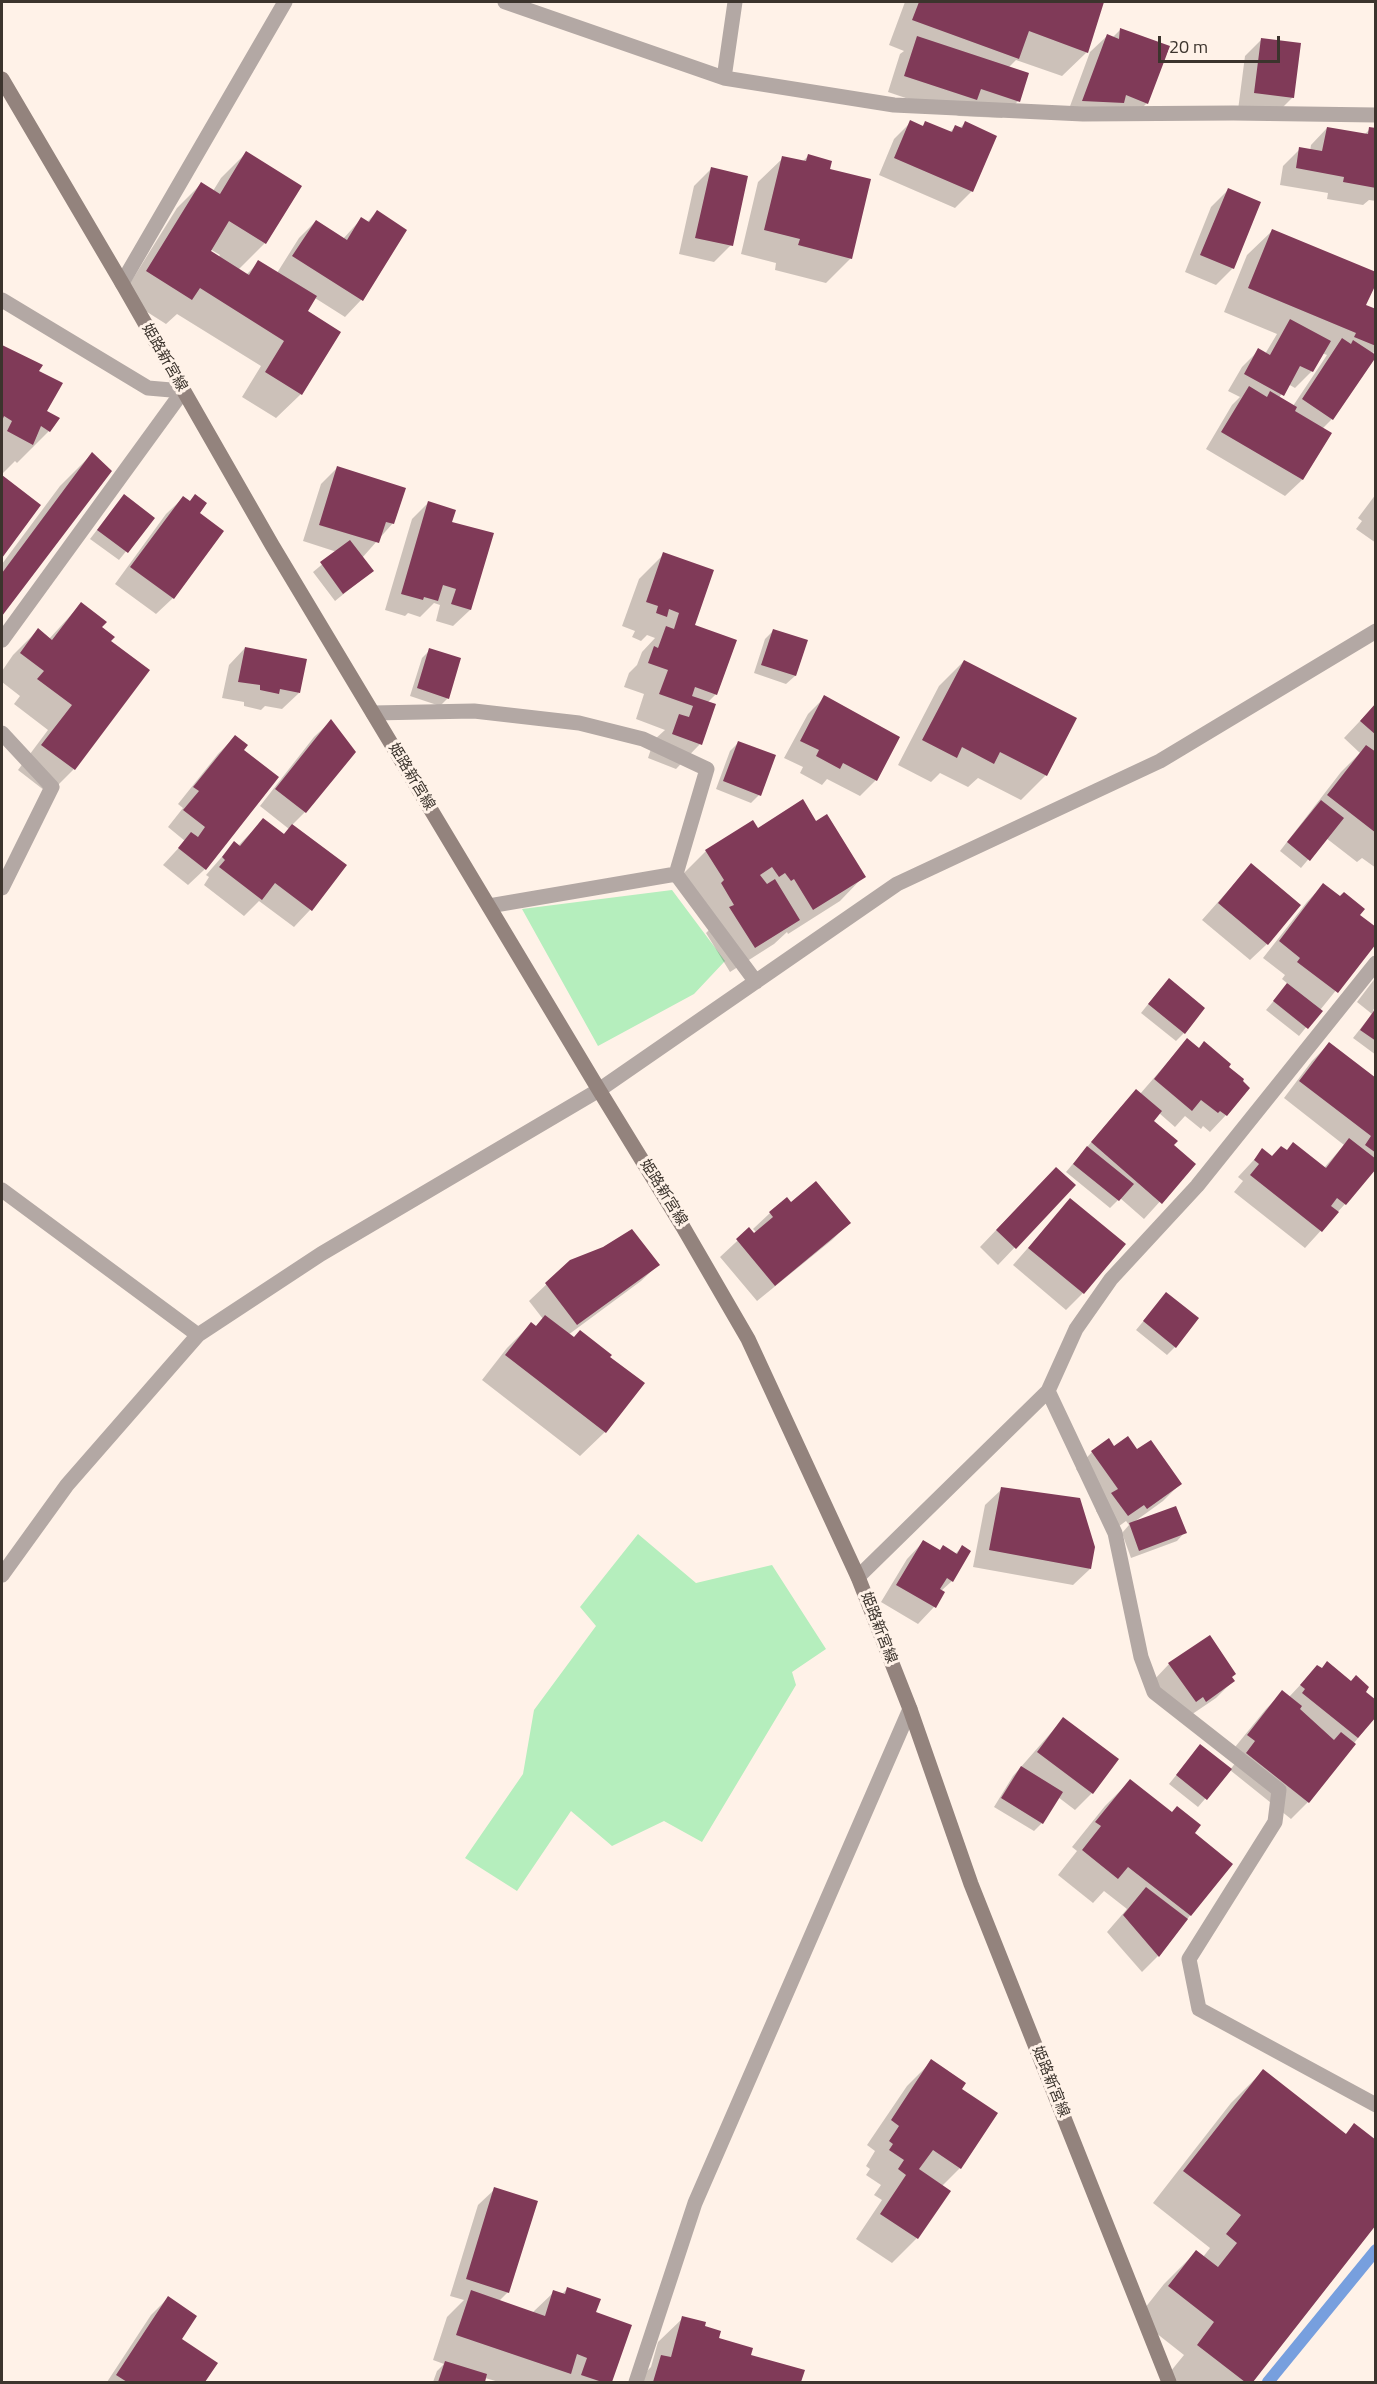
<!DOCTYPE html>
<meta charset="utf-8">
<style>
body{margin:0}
#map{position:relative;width:1377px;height:2384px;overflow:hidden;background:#fff2e8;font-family:"Titillium Web",sans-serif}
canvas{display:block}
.frame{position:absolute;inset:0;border:3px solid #3c342d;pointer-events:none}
.scale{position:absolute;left:1158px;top:36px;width:122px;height:27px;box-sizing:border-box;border:3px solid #3c342d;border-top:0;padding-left:8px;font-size:18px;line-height:21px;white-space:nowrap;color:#3c342d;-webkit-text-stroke:4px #fff2e8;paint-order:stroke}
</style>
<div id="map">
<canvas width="1377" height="2384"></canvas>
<div class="frame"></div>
<div class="scale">20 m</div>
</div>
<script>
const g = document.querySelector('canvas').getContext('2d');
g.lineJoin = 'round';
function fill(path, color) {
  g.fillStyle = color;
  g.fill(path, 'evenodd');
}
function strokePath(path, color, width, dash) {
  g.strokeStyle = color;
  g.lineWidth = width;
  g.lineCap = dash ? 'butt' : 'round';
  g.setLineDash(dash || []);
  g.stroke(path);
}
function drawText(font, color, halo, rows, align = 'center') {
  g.font = font + ' "Titillium Web","Noto Sans JP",sans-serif';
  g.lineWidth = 6;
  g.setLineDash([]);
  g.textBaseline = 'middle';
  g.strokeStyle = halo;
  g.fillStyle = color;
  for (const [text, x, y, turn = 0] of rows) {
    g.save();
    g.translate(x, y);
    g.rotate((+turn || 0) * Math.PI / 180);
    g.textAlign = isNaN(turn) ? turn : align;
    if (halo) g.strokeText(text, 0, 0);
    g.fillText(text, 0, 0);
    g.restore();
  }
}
fill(new Path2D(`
 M672,890L725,961L694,994L598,1046L522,909Z
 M638,1534L696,1583L772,1565L826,1649L792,1672L796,1685L702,1842L664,1821L612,1846L571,1811L517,1891L465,1858L523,1774L534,1710L596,1626L580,1607Z`), '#b5eebd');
fill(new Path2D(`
 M905,2H1102L1087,52L1062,76L1016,60L1008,68L1018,101L1002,118L959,116L888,92L900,54L904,51L889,45Z
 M1120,30L1147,103L1130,120L1066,117L1090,52L1107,36L1112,38Z
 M1261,40L1293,97L1276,114L1238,110L1245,56Z
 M911,122L921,127L926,123L949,133L955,127L960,128L965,123L972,191L955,208L879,175L894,139Z
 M1327,128L1364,135L1370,129L1376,130V201L1369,200L1363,205L1327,199L1328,193L1280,185L1283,166L1300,149L1310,151L1311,145Z
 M246,153L300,187L265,243L238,270L246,275L259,262L277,273L299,238L316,221L343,239L361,219L367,222L377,212L405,230L361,300L345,317L315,298L306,311L301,394L276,418L242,397L261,366L177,314L166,324L122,296L177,208L201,184L213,191L221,178ZM210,249L220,255L218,258L209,252Z
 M808,156L828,170L851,258L826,283L775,270L776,263L741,254L758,182L783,158L802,162Z
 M711,169L731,245L714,262L679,254L694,186Z
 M1228,190L1233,268L1216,285L1185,272L1211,207Z
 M1272,231L1364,306L1376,311V350L1372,354L1375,356L1332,419L1322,429L1330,434L1302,480L1285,496L1206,449L1232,405L1240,397L1228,391L1242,367L1259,350L1265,354L1277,334L1224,312L1247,255ZM1322,353L1327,355L1293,406L1279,398L1288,384L1295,388L1312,371Z
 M2,346L40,365L36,372L49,431L17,463L15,461L2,474Z
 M92,454L110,471L2,614V564L60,486Z
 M337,468L393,523L362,558L372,571L335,601L313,572L337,552L303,541L321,484Z
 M2,477L39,505L2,556Z
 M1376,494V543L1356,529L1362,521L1358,518Z
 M195,496L197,513L173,598L156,614L115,584L166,514L183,498L189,502Z
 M428,503L450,523L470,610L453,626L436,621L440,605L434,603L420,617L408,613L405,616L385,610L412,519Z
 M117,504L153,518L119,560L90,539Z
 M664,554L693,626L716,694L707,703L700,744L676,769L648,758L654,740L665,730L636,719L644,694L624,687L629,673L637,665L642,652L655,638L647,635L641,641L632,637L635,631L622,626L639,579Z
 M81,604L109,642L74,769L49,794L18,770L48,730L14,704L20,696L2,682V671L13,655L38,630L49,639Z
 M773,631L806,641L795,676L786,684L754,673L765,639Z
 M245,648L299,693L282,709L265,706L261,710L244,706V702L222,698L229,665Z
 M430,650L448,698L440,706L410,696L422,658Z
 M964,661L1075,719L1046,775L1021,800L978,778L968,787L940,773L931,782L898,765L939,686Z
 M825,697L876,780L860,796L827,779L822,785L800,773L803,767L784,758L808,714Z
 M1376,704V868L1362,858L1357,862L1326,838L1301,868L1280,851L1341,772L1360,753L1344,738Z
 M331,721L305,812L292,825L344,866L310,910L294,927L259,901L244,916L204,885L209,877L206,875L234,843L238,846L263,820L283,835L289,829L260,806L314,737Z
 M235,737L242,750L205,869L188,885L163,865L185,841L168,827L183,808L178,804L218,754Z
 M738,743L759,795L751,803L716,789L730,751Z
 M816,823L864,876L840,901L788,934L787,932L774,944L730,972L706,933L709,930L681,876L706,851Z
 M1251,865L1267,944L1250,960L1202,920Z
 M1323,885L1358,915L1376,941L1299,1036L1266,1010L1288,984L1282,979L1285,975L1263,958L1307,902Z
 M1376,977V1007L1373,1010L1376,1012V1055L1353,1038L1372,1014L1357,1002Z
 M1161,988L1184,1033L1176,1041L1141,1013Z
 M1187,1040L1227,1067L1226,1115L1210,1132L1203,1126L1201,1129L1185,1116L1175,1127L1159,1113L1152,1121L1172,1145L1194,1164L1144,1219L1120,1198L1110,1208L1066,1172L1120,1108L1136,1092L1140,1094Z
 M1329,1044L1376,1080V1166L1345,1204L1305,1248L1234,1192L1243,1181L1238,1177L1263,1150L1271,1157L1324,1168L1344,1145L1284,1098L1312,1061Z
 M1039,1185H1074L998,1265L980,1247Z
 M1070,1200L1124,1244L1083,1293L1066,1310L1013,1265Z
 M791,1204L849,1223L832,1240L757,1301L720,1257L749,1230L754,1236L757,1233L753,1229L770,1213Z
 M571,1261L658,1265L641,1281L568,1335L605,1432L580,1456L482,1380L507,1348L531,1324L535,1327L543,1319L529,1301Z
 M1166,1294L1175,1347L1167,1355L1136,1330Z
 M1113,1448L1137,1451L1180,1484L1163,1501L1134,1522L1185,1532L1177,1541L1131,1558L1122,1533L1129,1525L1126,1521L1111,1532L1096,1511L1101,1505L1076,1469L1092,1452Z
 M1002,1489L1090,1569L1073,1585L973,1567L985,1505Z
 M923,1542L939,1551L955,1554L962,1547L952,1581L941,1591L943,1593L934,1607L918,1624L881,1602L907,1559Z
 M1327,1663L1351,1683L1356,1677L1367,1687L1364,1692L1376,1702V1715L1308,1802L1291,1819L1230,1770L1198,1807L1169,1784L1200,1746L1230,1770L1239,1758L1231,1752L1266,1709L1283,1692L1289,1697L1317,1667L1321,1670Z
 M1169,1664L1230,1678L1233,1681L1216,1698L1188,1717L1153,1681Z
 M1063,1719L1117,1760L1092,1793L1075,1810L1058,1797L1042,1823L1034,1831L994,1807L1013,1776Z
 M1130,1781L1231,1864L1158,1956L1142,1972L1107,1932L1127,1909L1104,1891L1093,1903L1058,1875L1077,1851L1072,1847L1105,1806Z
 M932,2061L960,2090V2168L942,2186L949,2191L917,2238L892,2263L856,2239L882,2200L874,2195L881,2185L866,2175L870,2169L866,2166L875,2151L867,2145L907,2086Z
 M1263,2071L1345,2135L1355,2125L1376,2223L1251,2382H1173L1166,2377L1184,2355L1137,2318L1164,2284L1196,2252L1203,2257L1210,2248L1153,2203L1231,2103Z
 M495,2189L508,2292L499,2301L532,2313L554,2292L562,2294L567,2289L594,2313L630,2325L610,2382H499L485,2378L483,2382H433L437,2371L444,2364L433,2360L447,2317L464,2300L450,2296L478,2205Z
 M168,2298L180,2339L216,2363L203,2382H107L151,2315Z
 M683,2318L703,2327L717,2339L749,2356L803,2371L799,2382H636L651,2367L658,2342Z`), '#0003');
strokePath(new Path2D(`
 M1268,2382L1376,2250`), '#779fde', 12);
fill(new Path2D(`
 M919,2H1104L1088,53L1029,31L1019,59L912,20Z
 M1120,28L1170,46L1148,104L1126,95L1124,103L1082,101L1107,34L1119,39Z
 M917,36L1029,73L1020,102L981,89L977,100L904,76Z
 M1261,38L1301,43L1294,98L1254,93Z
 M910,120L923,126L925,121L952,132L955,125L962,128L965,121L997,136L973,192L894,158Z
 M1327,127L1368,134L1369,127L1376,128V188L1343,182L1344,177L1296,168L1299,147L1322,151Z
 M246,151L302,186L266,244L229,221L211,251L249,275L258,260L317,296L308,311L341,332L302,395L265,372L284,341L200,288L192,300L146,271L201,182L220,194Z
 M808,154L832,161L830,169L871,179L852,259L798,245L800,239L764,230L782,156L806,161Z
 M711,167L748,176L733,246L695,238Z
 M1228,188L1261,202L1234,269L1200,255Z
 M377,210L407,230L363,301L292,256L316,220L347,240L361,217L369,222Z
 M1272,229L1376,272V284L1366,305L1376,309V346L1354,337L1356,333L1248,288Z
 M1290,319L1331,341L1313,372L1300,366L1284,396L1244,374L1258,348L1270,355Z
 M1342,338L1351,344L1353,340L1376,355V357L1333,420L1302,399Z
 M2,345L43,365L39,371L63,383L47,411L60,418L50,432L41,426L33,445L7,431L12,421L4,416L2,421Z
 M1249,386L1267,397L1270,391L1297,407L1295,411L1332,433L1303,480L1221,432Z
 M92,452L112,471L2,616V573Z
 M337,466L406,488L394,524L386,522L379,543L319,525Z
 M2,475L41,505L2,558Z
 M124,494L155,518L128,553L97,530Z
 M195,494L207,503L200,513L224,531L174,599L130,567L183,496L190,501Z
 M428,501L456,510L452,522L494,533L471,610L451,604L456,589L443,585L438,601L424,597L423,600L401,594Z
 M350,540L374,571L343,594L320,562Z
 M663,552L714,570L695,625L737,640L717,695L695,687L692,696L716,704L702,745L672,734L679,714L689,717L693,706L659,694L668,670L648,663L654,646L658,648L666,626L674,629L679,613L669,609L667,617L656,613L658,606L646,602Z
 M81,602L107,622L102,627L115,637L111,641L150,670L75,770L41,745L72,705L37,679L44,671L20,653L38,628L52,640Z
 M773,629L808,640L796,676L761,665Z
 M245,647L307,659L300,693L280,689L279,694L260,690V685L238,682Z
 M429,648L461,658L449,699L417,688Z
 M964,660L1077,718L1047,776L1000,752L994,764L962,747L957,758L922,740Z
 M824,695L900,737L877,781L843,763L840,769L816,756L819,750L800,741Z
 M1376,703V735L1360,721Z
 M331,719L356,752L306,813L275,789Z
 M235,735L248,745L244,750L279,777L206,870L178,848L191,832L198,837L205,827L183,810L199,791L193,787Z
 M738,741L776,755L761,796L723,781Z
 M1366,745L1376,752V833L1327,795Z
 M803,799L816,821L827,814L866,877L813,910L794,879L791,881L785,873L779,877L772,867L760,875L767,884L775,879L800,920L755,948L729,907L734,905L721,883L724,880L705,850L753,820L758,828Z
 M1321,800L1344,818L1310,861L1287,842Z
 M263,818L284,834L292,824L347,865L312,911L275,883L262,900L219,867L225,860L222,857L234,841L240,846Z
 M1251,863L1301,905L1268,945L1218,903Z
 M1323,883L1340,896L1344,892L1365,909L1360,915L1376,927V944L1338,993L1297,962L1300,958L1279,941Z
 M1169,978L1205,1008L1185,1034L1148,1004Z
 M1287,983L1323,1011L1308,1029L1273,1001Z
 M1376,1008V1041L1360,1030Z
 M1187,1038L1199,1048L1204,1041L1231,1064L1229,1067L1244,1079L1243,1081L1250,1088L1227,1116L1220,1111L1218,1113L1201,1100L1192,1111L1154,1079Z
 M1329,1042L1376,1078V1153L1365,1145L1371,1136L1299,1081Z
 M1136,1089L1162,1111L1154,1121L1178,1141L1174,1145L1196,1164L1162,1204L1091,1142Z
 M1349,1138L1376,1159V1169L1346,1205L1337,1198L1331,1206L1339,1212L1322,1232L1250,1175L1259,1164L1254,1160L1262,1148L1272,1156L1281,1146L1287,1150L1293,1142L1326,1168Z
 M1087,1146L1134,1184L1119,1201L1073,1164Z
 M1056,1167L1076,1185L1016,1249L996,1230Z
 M816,1181L851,1223L775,1286L736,1239L749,1227L754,1233L773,1217L769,1212L787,1197L791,1202Z
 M1070,1198L1126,1244L1084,1294L1028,1248Z
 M632,1229L660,1265L577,1325L545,1283L570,1260L603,1247Z
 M1166,1292L1199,1318L1176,1348L1143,1321Z
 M545,1315L574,1337L580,1330L612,1355L610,1357L645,1383L606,1433L505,1355L531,1322L536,1326Z
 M1128,1436L1137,1449L1151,1440L1182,1484L1147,1509L1144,1505L1128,1516L1111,1493L1118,1489L1091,1451L1109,1438L1114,1446Z
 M1001,1487L1080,1498L1095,1547L1091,1569L989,1550Z
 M1176,1506L1187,1533L1139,1551L1129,1523Z
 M923,1540L940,1550L943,1545L957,1554L962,1545L971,1551L953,1582L947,1578L940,1589L945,1592L936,1608L896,1585Z
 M1210,1635L1236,1674L1232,1677L1235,1681L1206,1702L1203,1697L1196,1702L1168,1663Z
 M1327,1661L1351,1681L1356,1675L1369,1687L1366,1692L1376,1700V1717L1358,1738L1302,1693L1305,1689L1300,1685L1317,1665L1322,1668Z
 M1282,1690L1302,1706L1300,1709L1334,1740L1341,1732L1356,1744L1309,1803L1246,1753L1255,1741L1247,1735Z
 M1063,1717L1119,1759L1093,1794L1037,1752Z
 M1200,1744L1232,1769L1207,1800L1176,1775Z
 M1021,1766L1063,1792L1043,1824L1001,1798Z
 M1130,1779L1172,1812L1177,1806L1201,1825L1195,1833L1233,1864L1191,1916L1128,1867L1118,1879L1082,1850L1101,1826L1095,1822Z
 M1146,1887L1188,1919L1159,1957L1123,1915Z
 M931,2059L966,2083L962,2089L998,2113L961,2169L933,2150L919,2169L951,2191L918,2239L880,2214L906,2175L898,2169L904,2160L889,2150L893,2144L889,2141L899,2126L891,2120Z
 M1263,2069L1346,2134L1354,2123L1376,2140V2225L1253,2382H1245L1197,2345L1214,2322L1168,2286L1196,2250L1218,2267L1237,2243L1226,2234L1241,2215L1183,2171Z
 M494,2187L538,2201L509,2293L466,2279Z
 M567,2287L601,2299L596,2312L632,2325L612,2382H602L581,2375L587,2358L577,2354L571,2374L456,2335L471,2290L545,2316L553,2290L565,2294Z
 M168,2296L197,2316L182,2339L218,2363L205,2382H127L116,2375Z
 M682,2316L706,2322L705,2326L721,2331L719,2338L753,2348L751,2355L805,2370L801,2382H653L661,2355L671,2357Z
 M445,2361L487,2374L485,2382H438Z`), '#803a58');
strokePath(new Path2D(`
 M505,2L724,78L894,105L1083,114L1233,113L1376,115
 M724,78L735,2
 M122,283L285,2
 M2,300L148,388L183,391
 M2,640L183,391
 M373,713L474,711L579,723L643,739L707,769L676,874L756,982
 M2,733L52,787L2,888
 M489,906L676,874
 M2,1190L198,1335
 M1048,1391L1115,1533L1141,1657L1154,1692L1279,1790L1275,1822L1189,1959L1199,2009L1376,2105
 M2,1575L67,1485L198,1335L321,1254L599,1090L897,884L1160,761L1376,631
 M858,1577L1048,1391L1076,1329L1111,1279L1197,1186L1376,963
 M636,2382L695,2203L910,1709`), '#b3a8a4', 15);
strokePath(new Path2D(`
 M2,79L122,283L272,545L599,1090L683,1227L748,1339L858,1577L910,1709L971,1884L1169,2382`), '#93837d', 15);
drawText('15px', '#3c342d', '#fff2e8', [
 ["姫路新宮線",164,358,60],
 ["姫路新宮線",411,777,59],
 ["姫路新宮線",663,1193,58],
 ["姫路新宮線",878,1628,69],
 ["姫路新宮線",1050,2082,68]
]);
</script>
